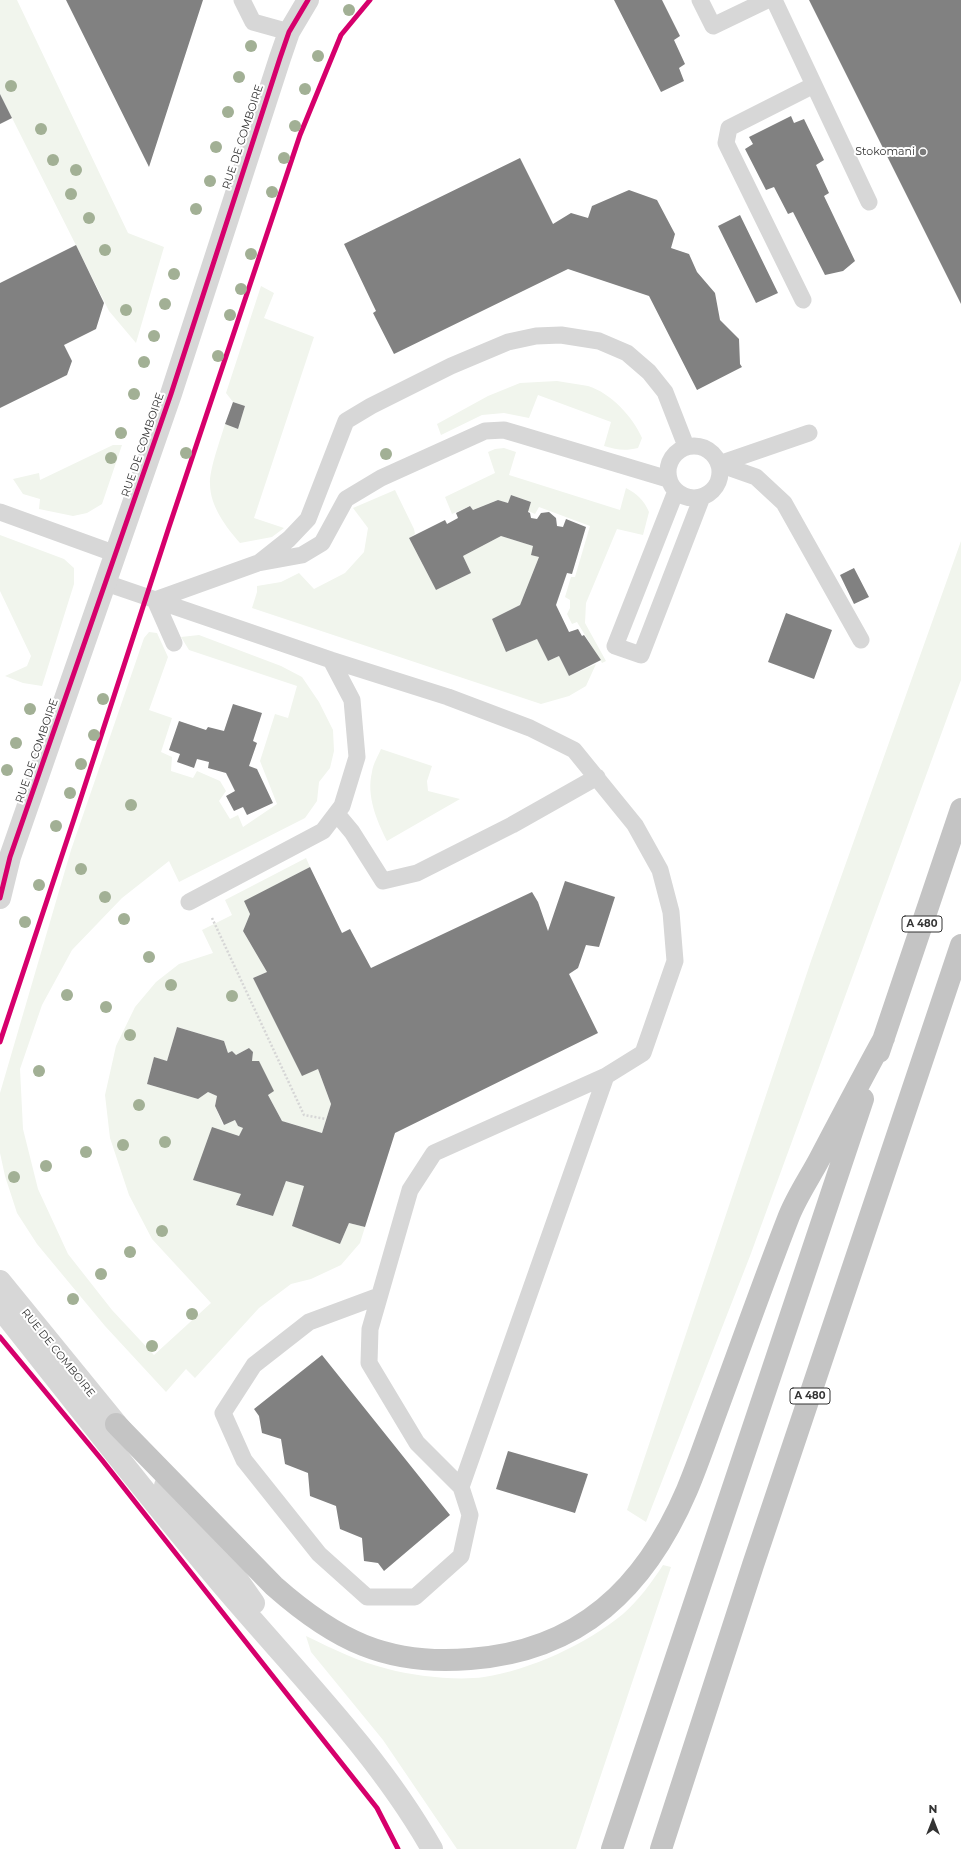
<!DOCTYPE html>
<style>
body{margin:0}
#map{position:relative;width:961px;height:1849px;overflow:hidden;background:#fff;font-family:Montserrat,sans-serif}
canvas{display:block}
.north{position:absolute;left:913px;top:1801px;width:40px;height:40px;-webkit-text-stroke:3px #fff;paint-order:stroke;rotate:0deg;font-size:11px;font-weight:700;line-height:16px;text-align:center;color:#333}
.north::after{content:'';display:block;margin:auto;width:14px;height:18px;background:#333;clip-path:polygon(50% 0,100% 100%,50% 72%,0 100%)}
</style>
<div id="map">
<canvas width="961" height="1849"></canvas>
<div class="north">N</div>
</div>
<script>
const g = document.querySelector('canvas').getContext('2d');
g.lineJoin = 'round';
function fill(path, color) {
  g.fillStyle = color;
  g.fill(path, 'evenodd');
}
function strokePath(path, color, width, dash) {
  g.strokeStyle = color;
  g.lineWidth = width;
  g.lineCap = dash ? 'butt' : 'round';
  g.setLineDash(dash || []);
  g.stroke(path);
}
function drawText(font, color, halo, rows, align = 'center') {
  g.font = font + ' Montserrat,sans-serif';
  g.lineWidth = 4;
  g.setLineDash([]);
  g.textBaseline = 'middle';
  g.strokeStyle = halo;
  g.fillStyle = color;
  for (const [text, x, y, turn = 0] of rows) {
    g.save();
    g.translate(x, y);
    g.rotate((+turn || 0) * Math.PI / 180);
    g.textAlign = isNaN(turn) ? turn : align;
    if (halo) g.strokeText(text, 0, 0);
    g.fillText(text, 0, 0);
    g.restore();
  }
}
fill(new Path2D(`
 M0,0H17L128,233L164,247L136,343L109,311L0,94Z
 M261,286L274,293L264,318L314,337L254,518L284,528L272,537L240,543C226,527 210,506 210,484C209,470 221,438 225,424L238,429L245,406L233,402L226,393Z
 M557,381C567,383 578,384 588,386C611,393 633,417 642,438L638,448C625,451 617,450 604,446L611,422L538,395L529,418L504,413L482,415L441,435L437,424L488,396L520,383Z
 M113,445H122L102,504L87,513L73,516L39,509L40,499L23,494L13,479L39,473L40,480Z
 M504,448L516,452L509,475L620,510L626,488C637,494 644,500 649,512L643,535L617,529L586,603L585,623L606,661L602,663L577,622L572,624L567,614L570,608V600L565,597L571,577H575L590,526L539,507L535,514L528,511L531,502L511,495L508,503L498,500L473,510L470,506L452,514L445,497L495,473L488,452L495,449Z
 M395,490L414,529L415,534L409,538L436,590L471,573L463,556L501,536L533,546L539,557L520,605L492,619L506,652L537,639L548,661L559,656L569,676L596,664L586,686L569,696L541,704L252,608L257,592V586L281,582L299,573L314,589L345,573L364,552L368,528L353,508Z
 M0,535L64,559L74,568V584L42,686L23,683L5,676L27,666L31,656L0,591Z
 M961,541V680L750,1256L646,1522L627,1510L811,961Z
 M149,632L157,633L168,657L149,710L172,718L161,752L172,757L171,771L193,778L197,771L220,781L226,791L219,801L230,819L238,815L243,827L277,804L260,761L275,714L288,718L297,686L189,650L181,637L199,635L281,666L302,677L319,702L333,730L334,751L330,768L319,782L317,801L305,818L179,882L169,861L122,898L72,950L42,1005L20,1069L23,1129L38,1189L68,1254L112,1310L154,1355L211,1303L152,1239L129,1195L110,1138L105,1095L116,1046L135,1007L156,982L179,964L213,953L202,930L232,915L225,900L306,858L310,867L245,901L250,914L243,931L267,972L253,978L302,1075L318,1069L331,1104L322,1133L282,1121L268,1095L259,1061H252L253,1052L249,1048L236,1055L232,1051L228,1053L224,1041L177,1027L167,1061L154,1058L147,1084L198,1099L208,1092L217,1096L215,1106L223,1125L235,1120L238,1126L243,1128L239,1136L212,1128L194,1180L241,1194L237,1206L273,1216L286,1181L304,1186L340,1244L349,1223L365,1227L360,1243L341,1265L311,1279L291,1284L259,1308L195,1378L186,1369L166,1392L105,1326L37,1244L17,1213L5,1176L0,1153V1093L71,850L144,638Z
 M381,749L432,766L427,781L428,791L460,799L387,841C377,821 366,796 372,772C373,764 378,756 381,749Z
 M663,1565L671,1567L576,1849H457L383,1740L311,1652L306,1636C333,1649 359,1662 388,1669C414,1676 457,1681 484,1677C530,1670 587,1644 623,1614C639,1600 652,1582 663,1565Z`), '#f1f5ed');
fill(new Path2D(`
 M66,0H203L149,167Z
 M614,0H662L680,36L674,40L685,64L679,68L684,81L661,92Z
 M809,0H961V304Z
 M0,94L12,118L0,124Z
 M791,116L794,123L804,119L824,160L816,165L829,193L824,196L855,261L843,271L825,275L793,212L788,214L774,187L766,190L745,149L753,144L749,137Z
 M520,158L553,224L571,213L588,218L592,206L629,190L657,200L675,234L671,248L689,254L697,272L715,293L720,320L739,339L740,364L742,367L697,390L649,296L568,269L394,354L373,313L376,311L344,244Z
 M740,215L778,293L756,303L718,226Z
 M76,245L104,303L96,329L64,345L72,361L67,375L0,408V283Z
 M233,402L245,406L238,429L225,424Z
 M511,495L531,502L528,512L530,513L531,518L537,519L541,513L549,512L556,518L557,526L563,527L566,519L586,527L572,574L567,573L556,605L569,632L578,629L582,636L584,635L601,660L569,676L559,656L548,661L537,639L506,652L492,619L520,605L539,557L531,555L533,546L501,536L463,556L471,573L436,590L409,538L445,520L447,524L458,518L456,513L470,506L473,510L498,500L508,503Z
 M854,568L869,597L854,604L840,575Z
 M786,613L832,630L814,679L768,662Z
 M233,704L262,713L253,741L257,743L249,766L257,769L273,803L247,815L243,807L234,811L226,796L235,791L226,773L208,768L209,762L197,759L194,768L177,762L180,754L169,750L179,721L206,730L208,727L224,731Z
 M310,867L342,933L350,929L371,968L532,892L538,902L548,931L565,881L615,897L599,947L586,945L578,968L569,974L598,1033L395,1133L365,1227L349,1223L340,1244L292,1226L304,1186L286,1181L273,1216L236,1205L241,1194L193,1180L212,1127L239,1136L243,1128L238,1126L235,1120L224,1125L215,1106L217,1096L208,1092L198,1099L147,1084L154,1057L167,1061L177,1027L224,1041L228,1053L232,1051L236,1055L249,1048L253,1052L252,1061H259L274,1091L268,1095L282,1121L322,1133L331,1104L318,1069L302,1076L253,978L267,972L243,931L250,914L244,901Z
 M322,1355L450,1515L384,1571L378,1563L364,1561L362,1538L340,1529L336,1506L310,1496L308,1473L285,1464L281,1439L262,1433L259,1416L254,1409Z
 M508,1451L588,1474L575,1513L496,1489Z`), '#818181');
strokePath(new Path2D(`
 M212,918L304,1115L326,1119`), '#d6d6d6', 2.5, [2, 2]);
strokePath(new Path2D(`
 M242,0L253,22L289,32
 M700,0L713,26L767,0
 M774,0L869,202
 M803,300L726,143L729,128L814,85
 M668 472a26 26 0 1 1 52 0a26 26 0 1 1-52 0Z
 M719,464L756,477L784,503L861,640
 M719,464L809,433
 M676,491L615,646L641,655L702,497
 M0,512L116,554
 M260,562L289,539L308,519L346,421L371,406L451,366L508,342L536,336L561,335L599,341L627,353L649,372L665,392L686,446
 M106,583L331,660L448,697L530,728L574,750L635,825L660,870L671,912L675,961L643,1053L606,1076L434,1153L410,1190L370,1329L369,1363L417,1443L461,1487L470,1515L461,1556L415,1597H367L319,1554L244,1460L223,1413L254,1365L309,1322L379,1296
 M174,643L155,600L258,563L302,555L322,543L346,499L381,478L485,431L504,430L521,435L668,479
 M337,814L352,832L383,881L417,873L512,825L597,777
 M189,902L323,831L342,806L357,757L352,700L331,660
 M461,1487L606,1076`), '#d7d7d7', 17);
strokePath(new Path2D(`
 M0,898L10,857L171,394L280,58L289,32L308,0
 M0,1281L128,1438
 M0,1308C71,1397 140,1487 213,1574C287,1663 375,1748 432,1849
 M165,1486L228,1566L254,1603`), '#d7d7d7', 22);
strokePath(new Path2D(`
 M879,1052L961,809
 M116,1424L274,1586C335,1640 387,1666 470,1659C580,1651 645,1588 687,1490C698,1464 707,1437 717,1410C741,1345 764,1280 789,1216C797,1196 810,1177 820,1158C841,1118 862,1078 884,1038
 M612,1849L863,1099
 M661,1849L753,1565L961,945`), '#c4c4c4', 22);
strokePath(new Path2D(`
 M0,898L10,857L171,394L280,58L289,32L308,0
 M0,1042L74,819L169,527L300,135L341,35L370,0
 M0,1337L102,1460L377,1808L398,1849`), '#d6006c', 5);
g.fillStyle = '#a2b095';
for (const [x, y] of [
 [349,10],
 [251,46],
 [318,56],
 [239,77],
 [11,86],
 [305,89],
 [228,112],
 [295,126],
 [41,129],
 [216,147],
 [284,158],
 [53,160],
 [76,170],
 [210,181],
 [272,192],
 [71,194],
 [196,209],
 [89,218],
 [105,250],
 [251,254],
 [174,274],
 [241,289],
 [165,304],
 [126,310],
 [230,315],
 [154,336],
 [218,356],
 [144,362],
 [134,394],
 [121,433],
 [186,453],
 [386,454],
 [111,458],
 [103,699],
 [30,709],
 [94,735],
 [16,743],
 [81,764],
 [7,770],
 [70,793],
 [131,805],
 [56,826],
 [81,869],
 [39,885],
 [105,897],
 [124,919],
 [25,922],
 [149,957],
 [171,985],
 [67,995],
 [232,996],
 [106,1007],
 [130,1035],
 [39,1071],
 [139,1105],
 [165,1142],
 [123,1145],
 [86,1152],
 [46,1166],
 [14,1177],
 [162,1231],
 [130,1252],
 [101,1274],
 [73,1299],
 [192,1314],
 [152,1346]
]) {
  g.beginPath();
  g.arc(x, y, 6, 0, 2 * Math.PI);
  g.fill();
}
for (const [x, y, r, color] of [
 [923,152,4,"#7a7a7a"]
]) {
  const dot = new Path2D();
  dot.arc(x, y, r, 0, 2 * Math.PI);
  g.fillStyle = color;
  g.fill(dot);
  strokePath(dot, '#fff', 1.5);
}
for (const [x, y, w] of [
 [922,924,40],
 [810,1396,40]
]) {
  const box = new Path2D();
  box.roundRect(x - w / 2, y - 8, w, 16, 3);
  g.fillStyle = '#fff';
  g.fill(box);
  strokePath(box, '#333', 1);
}
drawText('bold 10px', '#333', null, [
 ["A 480",922,924],
 ["A 480",810,1396]
]);
drawText('11px', '#333', '#fff', [
 ["RUE DE COMBOIRE",243,137,-72],
 ["RUE DE COMBOIRE",143,445,-71],
 ["RUE DE COMBOIRE",37,751,-71],
 ["RUE DE COMBOIRE",58,1353,51]
]);
drawText('11px', '#333', '#fff', [
 ["Stokomani",915,152]
], 'right');
</script>
